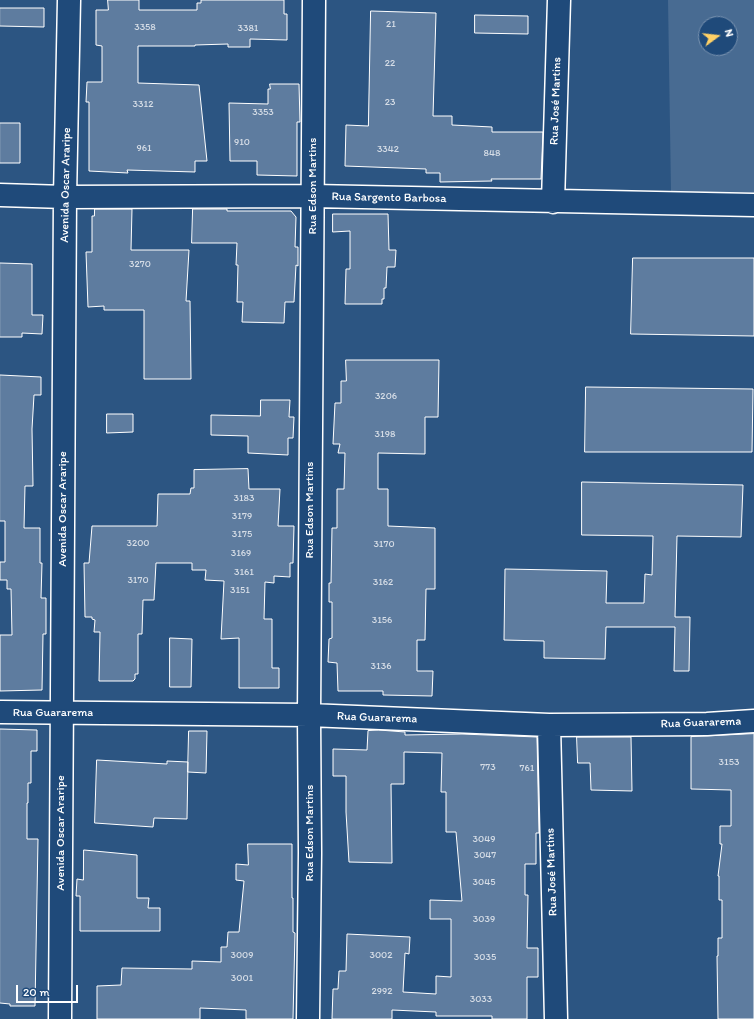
<!DOCTYPE html>
<meta charset="utf-8">
<style>
body{margin:0}
#map{position:relative;width:754px;height:1019px;overflow:hidden;background:#2c5582;font-family:Itim,sans-serif}
canvas{display:block}
.north{position:absolute;left:698px;top:16px;width:40px;height:40px;box-sizing:border-box;background:#1f4a7a;border:1px solid #7992af;border-radius:50%;rotate:75deg;font-size:11px;font-weight:700;line-height:16px;text-align:center;color:#fff}
.north::after{content:'';display:block;margin:auto;width:14px;height:18px;background:#ffd166;clip-path:polygon(50% 0,100% 100%,50% 72%,0 100%)}
.scale{position:absolute;left:16px;top:985px;width:62px;height:18px;box-sizing:border-box;border:2px solid #fff;border-top:0;padding-left:5px;font-size:12px;line-height:14px;white-space:nowrap;color:#fff;-webkit-text-stroke:3px #1f4a7a;paint-order:stroke}
</style>
<div id="map">
<canvas width="754" height="1019"></canvas>
<div class="north">N</div>
<div class="scale">20 m</div>
</div>
<script>
const g = document.querySelector('canvas').getContext('2d');
g.lineJoin = 'round';
function fill(path, color) {
  g.fillStyle = color;
  g.fill(path, 'evenodd');
}
function strokePath(path, color, width, dash) {
  g.strokeStyle = color;
  g.lineWidth = width;
  g.lineCap = dash ? 'butt' : 'round';
  g.setLineDash(dash || []);
  g.stroke(path);
}
function drawText(font, color, halo, rows, align = 'center') {
  g.font = font + ' Itim,sans-serif';
  g.lineWidth = 3;
  g.setLineDash([]);
  g.textBaseline = 'middle';
  g.strokeStyle = halo;
  g.fillStyle = color;
  for (const [text, x, y, turn = 0] of rows) {
    g.save();
    g.translate(x, y);
    g.rotate((+turn || 0) * Math.PI / 180);
    g.textAlign = isNaN(turn) ? turn : align;
    if (halo) g.strokeText(text, 0, 0);
    g.fillText(text, 0, 0);
    g.restore();
  }
}
fill(new Path2D(`
 M668,0H754V194L671,192ZM706,24H730V48H706Z`), '#486b92');
const building = new Path2D(`
 M108,0H139V10H197V3H201V0H284V14H287V40L250,39V47H228V44L195,45V46H138V83L199,85L207,161H195V172L127,170L128,173L89,171V102H86L87,82H102V46L96,45V10H108Z
 M0,8H44V27L0,26Z
 M371,11L436,13L433,116H452V125L492,127V132H543L541,179H491L492,181L440,182V173H426V169L345,166L346,125L368,126Z
 M475,15L528,16V34L475,33Z
 M270,84H299L300,122H297V176L257,175V161H230L229,103L268,104V89H270Z
 M0,123H20V163H0Z
 M95,209H132L131,250H189L186,301H190L191,379H144V310H104V306L88,307L86,252H92V216H94Z
 M193,209H227V211H291L296,217L295,247H298V266L296,265L294,302H285L284,323L242,322L243,302H237L238,265H236L237,243H192Z
 M333,214H388L389,250H396L395,267H387L386,288H384V299H382V304H345L346,269H350V231L333,232Z
 M633,258H754V336L631,334Z
 M0,263L32,264V315H43L42,334L22,333V337H0Z
 M346,360H439L438,417H425V454L378,453V489H388V526L435,528V589H426L425,640H417V671H433L432,696L383,695V691H338L337,663L328,662L329,639L332,638V602H329V583H331L332,528H337V489H344L345,453H338L340,444H333L335,403H341V381H346Z
 M0,375L41,377V395H34L32,429L33,486H25L24,528H40V563H42L41,598H46V634H43L42,690L0,691V635H12L11,589H7V580H0V562H5V521H0Z
 M586,387L753,389L752,452H585Z
 M261,400H290L289,417H294L293,438H288V455L248,453V436L211,435V415L260,416Z
 M107,414H133V432L107,433Z
 M248,469L249,489H280L278,526H294L293,563H290V577L274,576V583L265,582L264,619H272V668H279V688H239V638L221,639L224,581L205,580L206,570H192V563H156L154,600H143L142,634H138V674H135V679L133,681H99L100,632H94L95,620L92,619V617H85L84,563H89L92,526H157L158,494H190L191,488H194V470Z
 M582,482L743,485L741,537L677,536L675,617H690L689,671H674L675,627H606L605,659L544,658V641L504,640L505,569L607,571L606,603H644L645,574L652,575L653,536L582,535Z
 M170,638L192,639L191,687H170Z
 M0,729L37,730V751H31V783H28V803H27V839H38L35,1006H10V1004L0,1003Z
 M379,730L405,732V735L462,734L537,737L539,833H536V864H525V895H528L527,948H538V977H527V1019H492V1016H436V1012L392,1010V1019H332L333,989H338L339,971H346L347,934L410,937L409,954L405,953L403,992L436,994V976L451,977V919H430V900L462,901L456,832H446V792H441L442,753L404,752V784H391L392,863L349,862L346,812V776H333V749L367,750L368,731Z
 M189,731H207L206,773L188,772Z
 M754,734V1019H718L717,956H718V938H722V900H719V876H718L722,844H720V826H731V790L691,789V737Z
 M577,737H631L632,791L591,790L590,763H578Z
 M97,760L167,764V761L188,762L187,819L154,818L153,827L95,823Z
 M248,844H292V898H293V932L295,933L293,1019H246V1010L200,1008V1019H97V986L121,985L122,968L192,969V961L221,962V947H227L228,932H239L244,881L236,880V864L248,865Z
 M84,850L137,855V898H149L148,908H160V931H80V896H76L77,879L83,880Z`);
fill(building, '#5e7c9f');
strokePath(building, '#fff', 1);
const minor = new Path2D(`
 M0,195L65,197L313,196L754,205
 M553,202L559,0
 M0,712L309,715L549,725L707,724L754,721
 M549,725L556,1019
 M60,1019L65,197L69,0
 M308,1019L310,853L309,715L314,0`);
strokePath(minor, '#fff', 25);
strokePath(minor, '#1f4a7a', 22);
drawText('10px', '#d7dee7', null, [
 ["21",391,24],
 ["3358",145,27],
 ["3381",248,28],
 ["22",390,63],
 ["23",390,102],
 ["3312",143,104],
 ["3353",263,112],
 ["910",242,142],
 ["961",144,148],
 ["3342",388,149],
 ["848",492,153],
 ["3270",140,264],
 ["3206",386,396],
 ["3198",385,434],
 ["3183",244,498],
 ["3179",242,516],
 ["3175",242,534],
 ["3200",138,543],
 ["3170",384,544],
 ["3169",241,553],
 ["3161",244,572],
 ["3170",138,580],
 ["3162",383,582],
 ["3151",240,590],
 ["3156",382,620],
 ["3136",381,666],
 ["3153",729,762],
 ["773",488,767],
 ["761",527,768],
 ["3049",484,839],
 ["3047",485,855],
 ["3045",484,882],
 ["3039",484,919],
 ["3009",242,955],
 ["3002",381,955],
 ["3035",485,957],
 ["3001",242,978],
 ["2992",382,991],
 ["3033",481,999]
]);
drawText('12px', '#fff', '#1f4a7a', [
 ["Rua José Martins",556,101,-88],
 ["Avenida Oscar Araripe",66,185,-89],
 ["Rua Edson Martins",313,186,-90],
 ["Rua Sargento Barbosa",389,198,1],
 ["Avenida Oscar Araripe",63,509,-90],
 ["Rua Edson Martins",310,510,-90],
 ["Rua Guararema",53,713],
 ["Rua Guararema",377,718,2],
 ["Rua Guararema",701,723,-2],
 ["Avenida Oscar Araripe",61,833,-90],
 ["Rua Edson Martins",310,833,-90],
 ["Rua José Martins",552,872,-92]
]);
</script>
